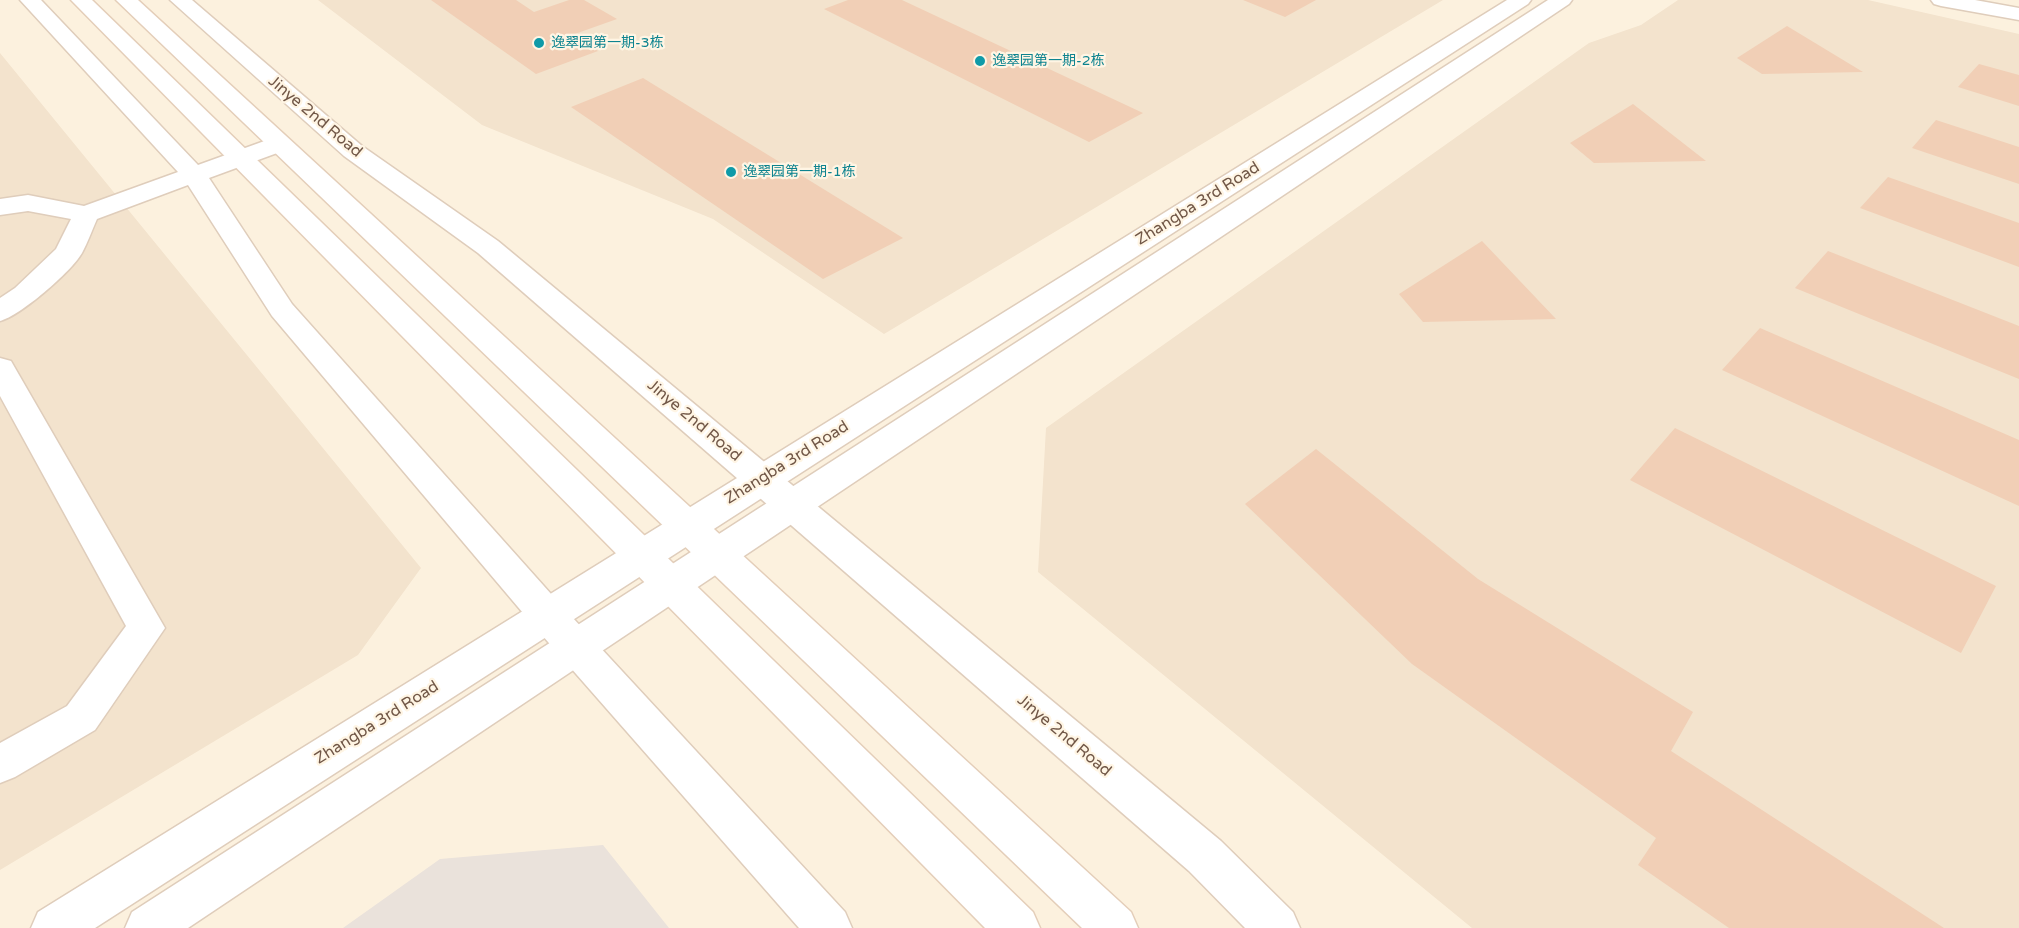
<!DOCTYPE html>
<meta charset="utf-8">
<style>
body{margin:0}
canvas{display:block;background:#fcf1de}
</style>
<canvas width="2019" height="928"></canvas>
<script>
const g = document.querySelector('canvas').getContext('2d');
g.lineJoin = 'round';
function fill(path, color) {
  g.fillStyle = color;
  g.fill(path, 'evenodd');
}
function strokePath(path, color, width, dash) {
  g.strokeStyle = color;
  g.lineWidth = width;
  g.lineCap = dash ? 'butt' : 'round';
  g.setLineDash(dash || []);
  g.stroke(path);
}
function drawText(font, color, halo, rows, align = 'center') {
  g.font = font + ' "Varela Round","Noto Sans SC",sans-serif';
  g.lineWidth = 4.5;
  g.setLineDash([]);
  g.textBaseline = 'middle';
  g.strokeStyle = halo;
  g.fillStyle = color;
  for (const [text, x, y, turn = 0] of rows) {
    g.save();
    g.translate(x, y);
    g.rotate((+turn || 0) * Math.PI / 180);
    g.textAlign = isNaN(turn) ? turn : align;
    if (halo) g.strokeText(text, 0, 0);
    g.fillText(text, 0, 0);
    g.restore();
  }
}
fill(new Path2D(`
 M318,0H1443L884,334L713,219L482,125Z
 M1678,0H1868L2019,34V928H1472L1038,572L1046,428L1589,43L1641,25Z
 M0,53L421,568L358,655L0,870Z`), '#f3e3cd');
fill(new Path2D(`
 M603,845L669,928H343L440,859Z`), '#eae2db');
fill(new Path2D(`
 M431,0H516L534,12L569,0H584L617,19L572,35L598,51L536,74Z
 M848,0H902L1143,113L1089,142L824,9Z
 M1243,0H1316L1285,17Z
 M1787,26L1863,72L1762,74L1737,58Z
 M1979,64L2019,75V106L1958,87Z
 M643,78L903,238L823,279L571,107Z
 M1633,104L1706,161L1594,163L1570,143Z
 M1936,120L2019,147V184L1912,148Z
 M1888,177L2019,223V267L1860,208Z
 M1482,241L1556,319L1423,322L1399,294Z
 M1828,251L2019,326V379L1795,288Z
 M1760,328L2019,440V506L1722,370Z
 M1675,428L1996,586L1961,653L1630,480Z
 M1316,449L1478,579L1693,712L1671,751L1944,928H1729L1638,865L1656,838L1412,664L1245,504Z`), '#f1cfb6');
const minor = new Path2D(`
 M20,0H41L198,165L270,139L279,137L288,139L291,144L288,149L209,178L292,304L560,604L845,912L852,928H799L534,626L272,316L188,185L97,219C92,230 88,242 82,253C71,272 20,316 0,321V298L15,288L56,249L71,219L28,211L0,215V199L28,195L84,206L178,172Z
 M170,0H192L362,146L498,241L1221,841L1293,912L1300,928H1245L1189,871L478,253L344,156Z
 M0,358L11,361L15,368L165,628L95,730L15,777L0,783V743L67,706L126,626L0,396Z`);
const tertiary = new Path2D(`
 M1507,0H1531L1528,4L95,928H31L38,912Z
 M1548,0H1572L1569,4L188,928H125L132,912Z
 M1931,0H1975L2019,8V20L1941,6L1934,4Z`);
const secondary = new Path2D(`
 M71,0H92L1033,912L1040,928H985Z
 M116,0H138L1131,912L1138,928H1082Z`);
strokePath(minor, '#dfcdbb', 3);
strokePath(tertiary, '#dfcdbb', 3);
strokePath(secondary, '#e4ceb9', 3);
fill(minor, '#fff');
fill(tertiary, '#fff');
fill(secondary, '#fff');
for (const [x, y, r, color] of [
 [539,43,6,"#0f9aa8"],
 [980,61,6,"#0f9aa8"],
 [731,172,6,"#0f9aa8"]
]) {
  const dot = new Path2D();
  dot.arc(x, y, r, 0, 2 * Math.PI);
  g.fillStyle = color;
  g.fill(dot);
  strokePath(dot, '#fff5e4', 2);
}
drawText('14px', '#0d838f', '#fff5e4', [
 ["逸翠园第一期-3栋",551,43],
 ["逸翠园第一期-2栋",992,61],
 ["逸翠园第一期-1栋",743,172]
], 'left');
drawText('16px', '#715747', '#fff5e4', [
 ["Jinye 2nd Road",315,117,40],
 ["Zhangba 3rd Road",1198,204,-32],
 ["Jinye 2nd Road",694,421,40],
 ["Zhangba 3rd Road",787,463,-32],
 ["Zhangba 3rd Road",377,723,-32],
 ["Jinye 2nd Road",1064,736,40]
]);
</script>
